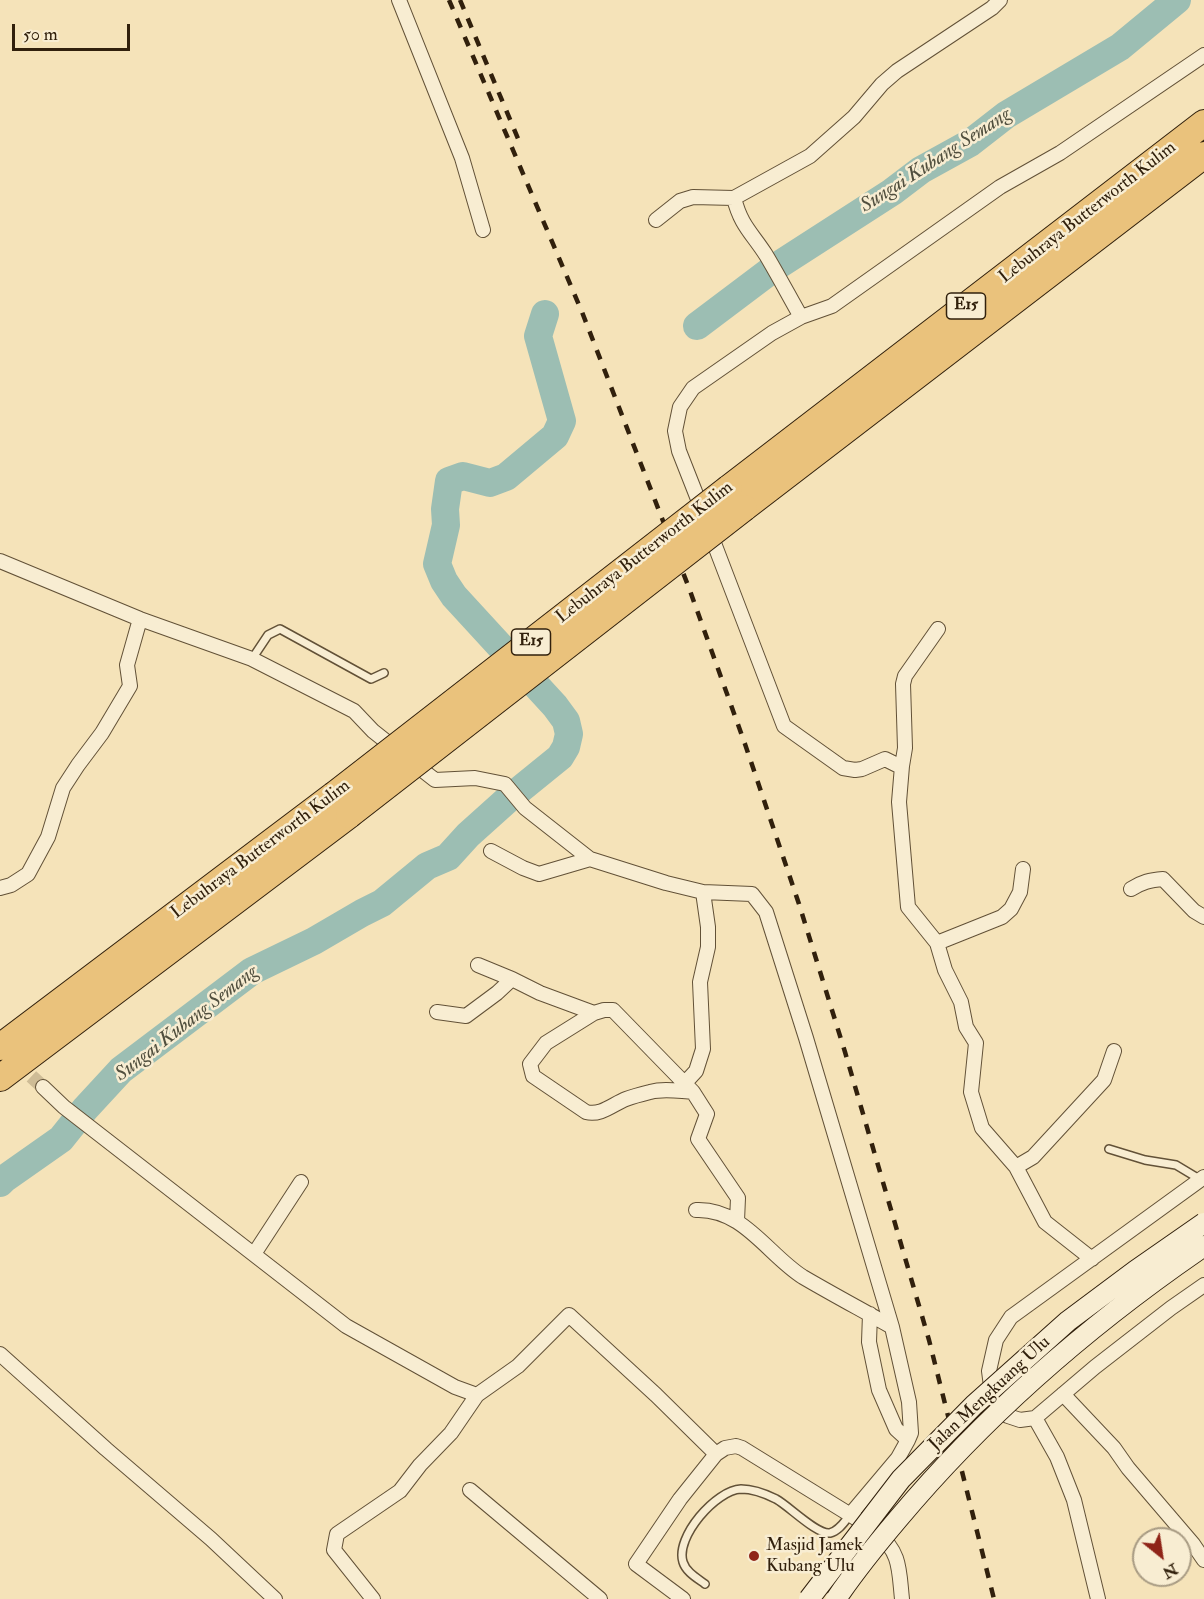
<!DOCTYPE html>
<style>
body{margin:0}
#map{position:relative;width:1204px;height:1599px;overflow:hidden;background:#f5e3b9;font-family:"IM FELL Double Pica",serif}
canvas{display:block}
.north{position:absolute;left:1132px;top:1527px;width:60px;height:60px;box-sizing:border-box;background:#f8edd2;border:2px solid #a89b83;border-radius:50%;rotate:150deg;font-size:16px;font-weight:700;line-height:24px;text-align:center;color:#31200c}
.north::after{content:'';display:block;margin:auto;width:21px;height:27px;background:#8f2418;clip-path:polygon(50% 0,100% 100%,50% 72%,0 100%)}
.scale{position:absolute;left:12px;top:24px;width:118px;height:27px;box-sizing:border-box;border:3px solid #31200c;border-top:0;padding-left:8px;font-size:18px;line-height:21px;white-space:nowrap;color:#31200c;-webkit-text-stroke:4px #f8edd2;paint-order:stroke}
</style>
<div id="map">
<canvas width="1204" height="1599"></canvas>
<div class="north">N</div>
<div class="scale">50 m</div>
</div>
<script>
const g = document.querySelector('canvas').getContext('2d');
g.lineJoin = 'round';
function strokePath(path, color, width, dash) {
  g.strokeStyle = color;
  g.lineWidth = width;
  g.lineCap = dash ? 'butt' : 'round';
  g.setLineDash(dash || []);
  g.stroke(path);
}
function drawText(font, color, halo, rows, align = 'center') {
  g.font = font + ' "IM FELL Double Pica",serif';
  g.lineWidth = 5;
  g.setLineDash([]);
  g.textBaseline = 'middle';
  g.strokeStyle = halo;
  g.fillStyle = color;
  for (const [text, x, y, turn = 0] of rows) {
    g.save();
    g.translate(x, y);
    g.rotate((+turn || 0) * Math.PI / 180);
    g.textAlign = isNaN(turn) ? turn : align;
    if (halo) g.strokeText(text, 0, 0);
    g.fillText(text, 0, 0);
    g.restore();
  }
}
strokePath(new Path2D(`
 M697,326L774,268L892,192L921,170L970,143L1006,115L1120,47L1177,0
 M0,1183L4,1179L61,1139L85,1109L121,1070L252,971L314,941L362,913L382,903L427,866L448,857L468,835L507,800L560,757L566,747L569,734L566,721L555,706L454,596L444,581L437,564L446,525L445,509L449,481L463,476L490,483L506,477L555,436L562,421L538,336L545,314`), '#9cbeb3', 28);
strokePath(new Path2D(`
 M16,1062L43,1087`), '#cebc96', 14, [14, 7]);
const service = new Path2D(`
 M252,659L268,635L280,629L371,679L384,673
 M1109,1149L1145,1160L1176,1165L1201,1180
 M705,1584C697,1578 686,1572 683,1562C675,1537 716,1490 741,1489C753,1489 766,1494 776,1499C789,1506 817,1535 830,1533C839,1531 845,1521 850,1515`);
const minor = new Path2D(`
 M399,0L462,158L483,230
 M734,198L810,156L854,117L882,84L897,71L992,8L1000,0
 M656,220L680,201L693,197L734,198C741,226 752,233 766,255C778,275 789,296 801,317
 M703,512L679,451L675,431L680,407L693,388L772,333L801,317L832,306L1000,187L1060,153L1204,55
 M709,530L784,726L843,768L855,770L862,769L885,759L899,766H902
 M0,561L140,619L252,659L354,711L373,731L397,750
 M938,629L905,676L903,684L905,748L902,766L899,802L908,907L937,943L945,970L961,1002L966,1027L976,1043L971,1092L982,1128L1016,1167L1045,1222L1092,1259
 M412,762L435,780L475,778L505,784L525,808L590,859L666,883L703,892L752,894L766,912L806,1038L892,1327L909,1402L911,1433L908,1440L898,1458L850,1515
 M491,851L523,868L539,874L590,859
 M0,888L11,885L28,874L48,837L63,788L78,765L102,733L130,686L127,665L140,619
 M1131,889C1142,882 1150,880 1163,879L1194,911L1204,917
 M937,943L1002,917L1011,909L1020,892L1023,869
 M478,965L512,979
 M437,1012L466,1016L497,993L512,979L540,993L594,1013
 M684,1084L696,1071L703,1049L700,982L708,947V927L703,892
 M43,1087L64,1107L346,1326L455,1387L477,1395
 M693,1092L613,1010H604L594,1013L546,1043L530,1064L533,1076L586,1112C601,1116 613,1104 626,1099C634,1096 642,1094 650,1092C664,1088 678,1091 693,1092L707,1114L698,1139L738,1198L737,1221
 M1016,1167L1033,1157L1104,1080L1114,1051
 M1204,1177L1011,1317L996,1340L989,1371L993,1401L1008,1416L1020,1420L1035,1418L1095,1367L1171,1308L1204,1285
 M696,1210C743,1208 768,1255 803,1277C832,1294 862,1310 892,1327
 M254,1254L301,1182
 M870,1314L869,1342L879,1390L896,1429L908,1440
 M0,1354L106,1449L211,1539L275,1599
 M1063,1394L1114,1448L1128,1468L1193,1544L1204,1560
 M1035,1418L1057,1457L1074,1500L1098,1599
 M470,1490L600,1599
 M877,1534C901,1551 899,1572 902,1599
 M373,1599L334,1550L337,1534L400,1491L420,1465L451,1433L477,1395L518,1366L569,1315L656,1395L716,1454
 M683,1599L636,1564L680,1499L716,1454L725,1448L736,1446L742,1448L857,1519`);
const motorway = new Path2D(`
 M729,488L1204,123
 M744,508L1204,155
 M0,1047L334,795
 M0,1078L349,815`);
strokePath(service, '#625137', 10);
strokePath(minor, '#625137', 16);
strokePath(motorway, '#31200c', 28);
strokePath(service, '#f8edd2', 7);
strokePath(minor, '#f8edd2', 14);
strokePath(motorway, '#eac27c', 26);
strokePath(new Path2D(`
 M449,0L582,312L689,588L745,744L799,904L845,1052L929,1340L994,1599
 M460,0L519,141`), '#31200c', 4.5, [10, 10]);
const secondaryBridge = new Path2D(`
 M809,1599L901,1479L974,1405L1068,1321L1135,1271L1204,1223
 M836,1599C855,1571 876,1545 898,1519C986,1414 1090,1324 1204,1246`);
const motorwayBridge = new Path2D(`
 M334,795L729,488
 M349,815L744,508`);
strokePath(secondaryBridge, '#31200c', 22, []);
strokePath(motorwayBridge, '#31200c', 28, []);
strokePath(secondaryBridge, '#f8edd2', 20);
strokePath(motorwayBridge, '#eac27c', 26);
for (const [x, y, r, color] of [
 [754,1556,6,"#8f2418"]
]) {
  const dot = new Path2D();
  dot.arc(x, y, r, 0, 2 * Math.PI);
  g.fillStyle = color;
  g.fill(dot);
  strokePath(dot, '#f8edd2', 2);
}
for (const [x, y, w] of [
 [966,306,39],
 [531,642,39]
]) {
  const box = new Path2D();
  box.roundRect(x - w / 2, y - 13, w, 26, 4.5);
  g.fillStyle = '#f8edd2';
  g.fill(box);
  strokePath(box, '#31200c', 1.5);
}
drawText('bold 16px', '#31200c', null, [
 ["E15",966,306],
 ["E15",531,642]
]);
drawText('18px', '#31200c', '#f8edd2', [
 ["Lebuhraya Butterworth Kulim",1088,213,-38],
 ["Lebuhraya Butterworth Kulim",645,553,-38],
 ["Lebuhraya Butterworth Kulim",261,850,-37],
 ["Jalan Mengkuang Ulu",990,1394,-43]
]);
drawText('18px', '#31200c', '#f8edd2', [
 ["Masjid Jamek",766,1546],
 ["Kubang Ulu",766,1567]
], 'left');
drawText('italic 20px', '#514f3e', '#f8edd2', [
 ["Sungai Kubang Semang",936,161,-33],
 ["Sungai Kubang Semang",187,1024,-38]
]);
</script>
